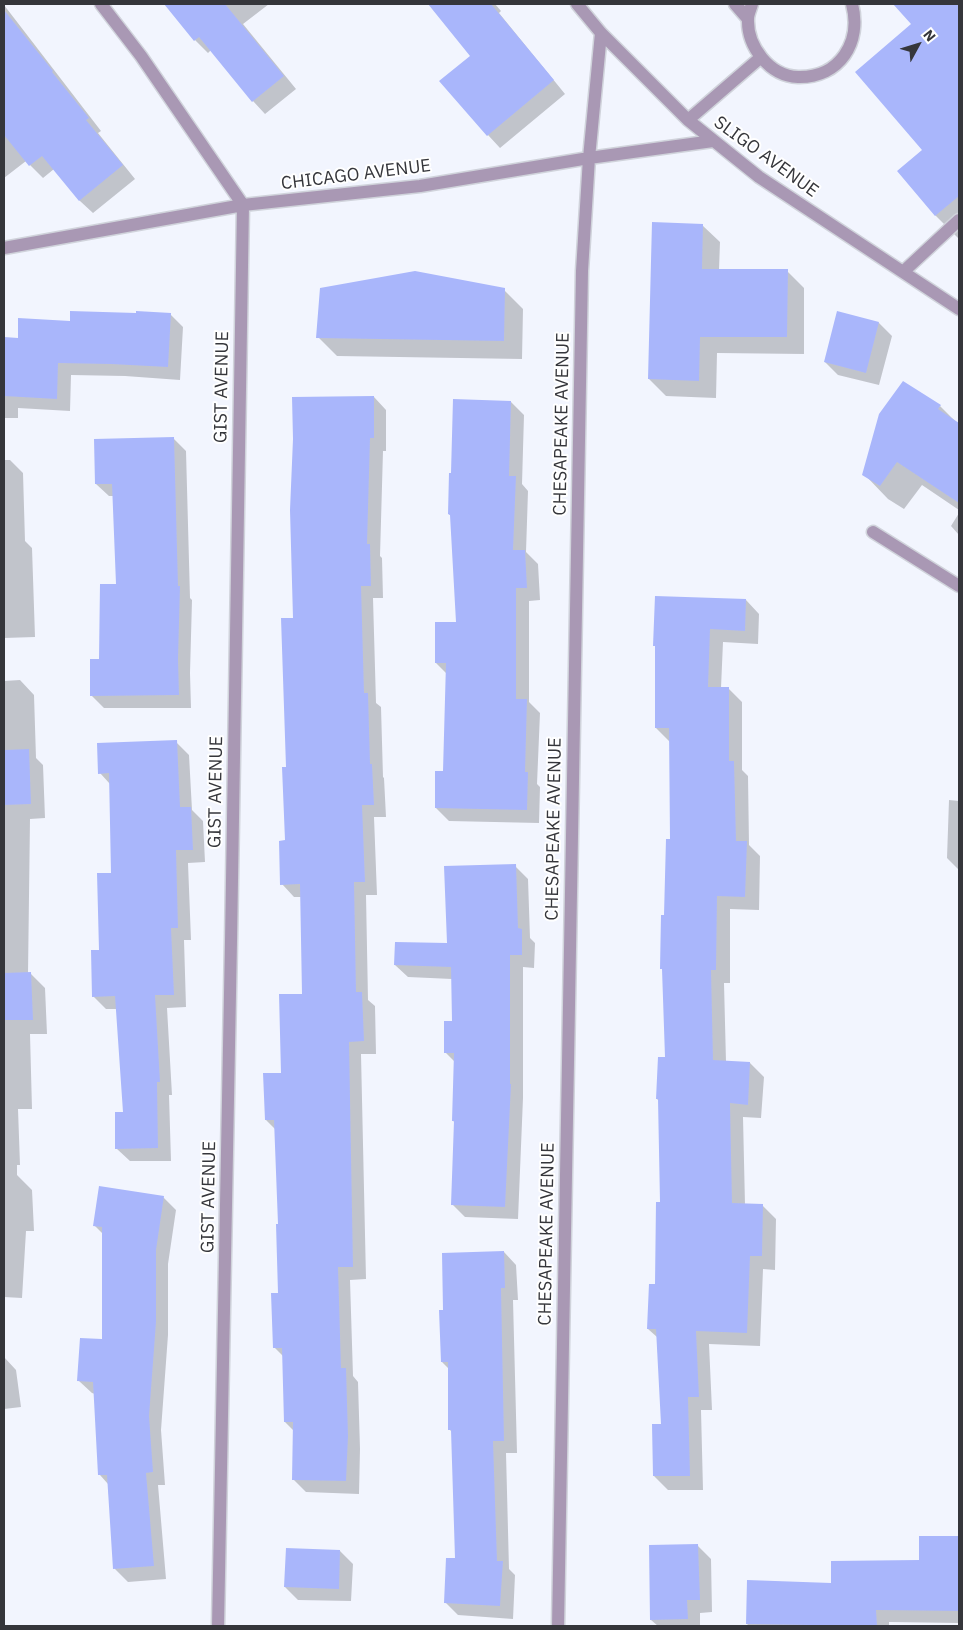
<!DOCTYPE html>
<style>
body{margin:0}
#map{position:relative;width:963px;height:1630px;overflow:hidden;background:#f2f5fe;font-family:"IBM Plex Sans",sans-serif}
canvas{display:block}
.frame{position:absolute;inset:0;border:5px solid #35363b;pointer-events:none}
.north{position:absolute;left:893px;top:20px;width:50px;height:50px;-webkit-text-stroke:4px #fff;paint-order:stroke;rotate:51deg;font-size:14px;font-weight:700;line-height:20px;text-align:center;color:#35363b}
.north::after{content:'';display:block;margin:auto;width:18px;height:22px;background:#35363b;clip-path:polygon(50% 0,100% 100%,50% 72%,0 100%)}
</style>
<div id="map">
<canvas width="963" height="1630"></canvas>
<div class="frame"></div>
<div class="north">N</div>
</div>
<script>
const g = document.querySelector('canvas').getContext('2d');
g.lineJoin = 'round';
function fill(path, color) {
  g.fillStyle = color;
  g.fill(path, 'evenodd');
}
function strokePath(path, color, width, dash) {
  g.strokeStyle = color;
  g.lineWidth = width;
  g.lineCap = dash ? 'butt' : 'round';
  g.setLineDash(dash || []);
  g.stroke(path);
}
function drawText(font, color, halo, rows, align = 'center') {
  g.font = font + ' "IBM Plex Sans",sans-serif';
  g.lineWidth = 4;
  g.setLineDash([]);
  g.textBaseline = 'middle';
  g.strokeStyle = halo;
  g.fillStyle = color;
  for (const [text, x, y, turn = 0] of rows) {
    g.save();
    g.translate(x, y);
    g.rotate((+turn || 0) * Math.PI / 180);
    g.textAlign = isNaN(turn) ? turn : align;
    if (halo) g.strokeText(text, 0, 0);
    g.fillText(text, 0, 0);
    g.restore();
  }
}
fill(new Path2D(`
 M171,4H269L243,24L296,89L265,114L253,101L211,50L208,53L195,40L171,10L174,7Z
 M429,4H495L501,11L499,13L565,94L500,148L488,135L471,56Z
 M895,4H959V239L936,216L899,171L924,150L913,24Z
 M4,5L101,131L98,133L135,179L93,213L80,201L54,169L43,178L26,161L4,178Z
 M702,225L720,242L719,270L787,271L804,288V354L717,353L716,398L666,396L649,379Z
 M504,290L523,309L522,359L337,356L318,337Z
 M838,313L879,323L892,336L879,385L838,375L825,362Z
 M170,314L183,327L180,380L125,376L71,375L70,411L18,408V418H4V339H19L71,323Z
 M374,397L386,410V451H383L380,556L382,558L383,598H373L376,703L381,707L383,777L384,778L386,817H374L377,895H366L368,1000L375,1006L376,1054H361L366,1279L350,1280L353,1376L358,1382L360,1449L359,1494L306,1492L293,1479L294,1431L285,1422L283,1356L274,1347L279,1294V1225L275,1129L266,1120L283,1074L304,995L302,897H294L282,884L286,842L287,768L294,619Z
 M511,402L524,415L522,484L528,491L526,552L538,564L540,600L529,601V702L540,713L537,784L540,787L539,823L449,821L436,808L444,772L447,674L436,663L457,623L451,516L449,514Z
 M940,406L959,425V510L922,485L904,509L888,499L864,474Z
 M173,438L186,451L190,598L192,600L190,673L191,708H104L91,695L117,585L114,496H109L96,484Z
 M4,460H10L23,473L25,541L32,548L35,637L4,638Z
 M959,513V535L951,526Z
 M746,600L759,614L758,644L723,642L721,688H728L742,702V770L748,776L749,845L760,856L759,910L730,909V983H724L726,1062L750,1063L764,1077L761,1118L743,1117L745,1205H762L776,1219L775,1270L763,1269L760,1346L709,1344L712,1410H701L703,1490H668L654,1476L662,1425L657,1337L648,1329L656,1285L661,1203L659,1101L657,1099L666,1058L665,916L671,841L670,742L656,728V647Z
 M20,680L34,695L36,758L43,765L45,818L30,819L28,974H31L45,988L47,1034H30L32,1109H18L20,1165H17V1175L32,1190L34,1231H26L22,1298L4,1297V681Z
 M176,742L189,755L192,810L203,821L205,862L188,863L191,940H184L186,1007L167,1008L172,1095H169L171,1161H130L117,1149L125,1113L118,1009H106L93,996L113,874L110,784L100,773Z
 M949,800L959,801V870L947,858Z
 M515,866L528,879L530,938L535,943L534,968L523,967V1098L518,1219L465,1217L452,1204L456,1123L453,1121L455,1062L445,1052L453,1022L452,979L408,977L395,965L448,944Z
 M163,1197L176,1210L168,1264V1335L161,1430L165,1485H158L166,1579L128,1582L115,1569L108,1484L100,1475L95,1394L92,1393L79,1381L104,1341L103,1234L95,1226Z
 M504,1252L516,1265L518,1300H513L517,1453H506L509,1569L515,1575L513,1619L458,1615L445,1602L456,1559L452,1432L449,1429V1369L442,1362L444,1311Z
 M4,1357L16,1370L21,1407L4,1409Z
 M920,1537L959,1538V1623L889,1622V1626H749L747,1624L832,1585L920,1561Z
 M698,1546L711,1559L712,1612L700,1613V1626H658L651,1620Z
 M340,1551L353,1564L351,1601L298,1600L285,1587Z`), '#0003');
fill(new Path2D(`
 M164,4H225L284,76L252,102L199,37L194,41Z
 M428,4H491L554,80L487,136L439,81L470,56Z
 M893,4H959V196L935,216L897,171L922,150L855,72L911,24Z
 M4,10L53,71L52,72L89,118L86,120L123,165L79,201L42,156L29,166L4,135Z
 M652,222L703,224L702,269H788L787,337H700L699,381L648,379Z
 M415,271L505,288L504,341L316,338L320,288Z
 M70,311L136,313V311L171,313L168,367L111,364L58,363L57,399L4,396V337L18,338V318L70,321Z
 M837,311L879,322L866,373L824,362Z
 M903,381L941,405L938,409L959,423V503L897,462L880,486L862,475L879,414Z
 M374,396V438H370L367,544H370L371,586H361L364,693H368L370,764H372L374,805H362L365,882H354L356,992H362L364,1041L349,1042L353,1267H338L341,1368H346L348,1436L346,1481L292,1480L293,1422H284L282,1348H273L271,1293H278L276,1224H278L274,1120H265L263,1073H281L279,994H302L300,884L280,885L279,841L285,840L282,767H286L281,618H293L290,510L293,439L292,397Z
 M453,399L511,401L509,476H516L513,550H525L527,588H516V699H527L525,772H528L527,810L435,808V771H443L446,663H435V622H456L450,515L448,514L449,473H451Z
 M174,437L178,586H180L178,659L179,695L90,696V659H99L100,584H116L112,484H95L94,439Z
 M655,596L746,599L745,631L710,629L708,687H729V761H734L736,841H747L745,897L717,896L716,970H711L713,1060L750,1062L748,1105L730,1103L732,1203L763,1204L762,1256H750L747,1333L696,1331L699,1397H688L690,1476H653L652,1424H661L656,1329H647L649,1284H655L656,1202H660L658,1099H656L658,1057H665L662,969H660L661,915H664L666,839H670L669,728H655V646H653Z
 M177,740L180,807H191L193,850H176L178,928H171L174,995H155L160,1082H157L158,1148L115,1149V1112H123L115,996L92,997L91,950H99L97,873H111L109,773L98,774L97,743Z
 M29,749L31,804L4,805V750Z
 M516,864L518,928L522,929V955H510V1084H511L505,1207L451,1205L454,1121H452L454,1053H444V1021H452L451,967L394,965L395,942L447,943L444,866Z
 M31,972L33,1020H4V973Z
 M99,1186L164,1196L156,1250V1322L149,1416L153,1472L146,1473L154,1566L113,1569L107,1475H98L93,1382L77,1381L80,1338L102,1339V1227L93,1226Z
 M504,1251L505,1288H501L504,1441H493L497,1561H503L500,1606L444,1603L446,1558H455L451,1430H448V1362H441L439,1310H443L442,1253Z
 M919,1536H959V1611L876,1610L877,1626L746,1624L747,1580L831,1583V1561L919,1560Z
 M698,1544L700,1600H687L688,1619L650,1620L649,1545Z
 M286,1548L340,1550L339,1589L284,1587Z`), '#a9b6fb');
const minor = new Path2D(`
 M101,4L141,56L243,205L231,941L218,1626
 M577,4L601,33L688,120L759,177L959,309
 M735,4L748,19
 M752,4C751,8 748,14 748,19C747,46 769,76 798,77C840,78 862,42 852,4
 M688,120L760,58
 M4,248L243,205L420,186L589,158L713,141
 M903,272L959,220
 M873,532L959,586
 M558,1626L582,271L589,158L601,33`);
strokePath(minor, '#d0d3db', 15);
strokePath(minor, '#a998b4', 12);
drawText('18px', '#35363b', '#fff', [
 ["SLIGO AVENUE",766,157,36],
 ["CHICAGO AVENUE",356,175,-7],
 ["GIST AVENUE",222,387,-89],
 ["CHESAPEAKE AVENUE",562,424,-89],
 ["GIST AVENUE",216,792,-89],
 ["CHESAPEAKE AVENUE",554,829,-89],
 ["GIST AVENUE",209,1197,-89],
 ["CHESAPEAKE AVENUE",547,1234,-89]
]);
</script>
